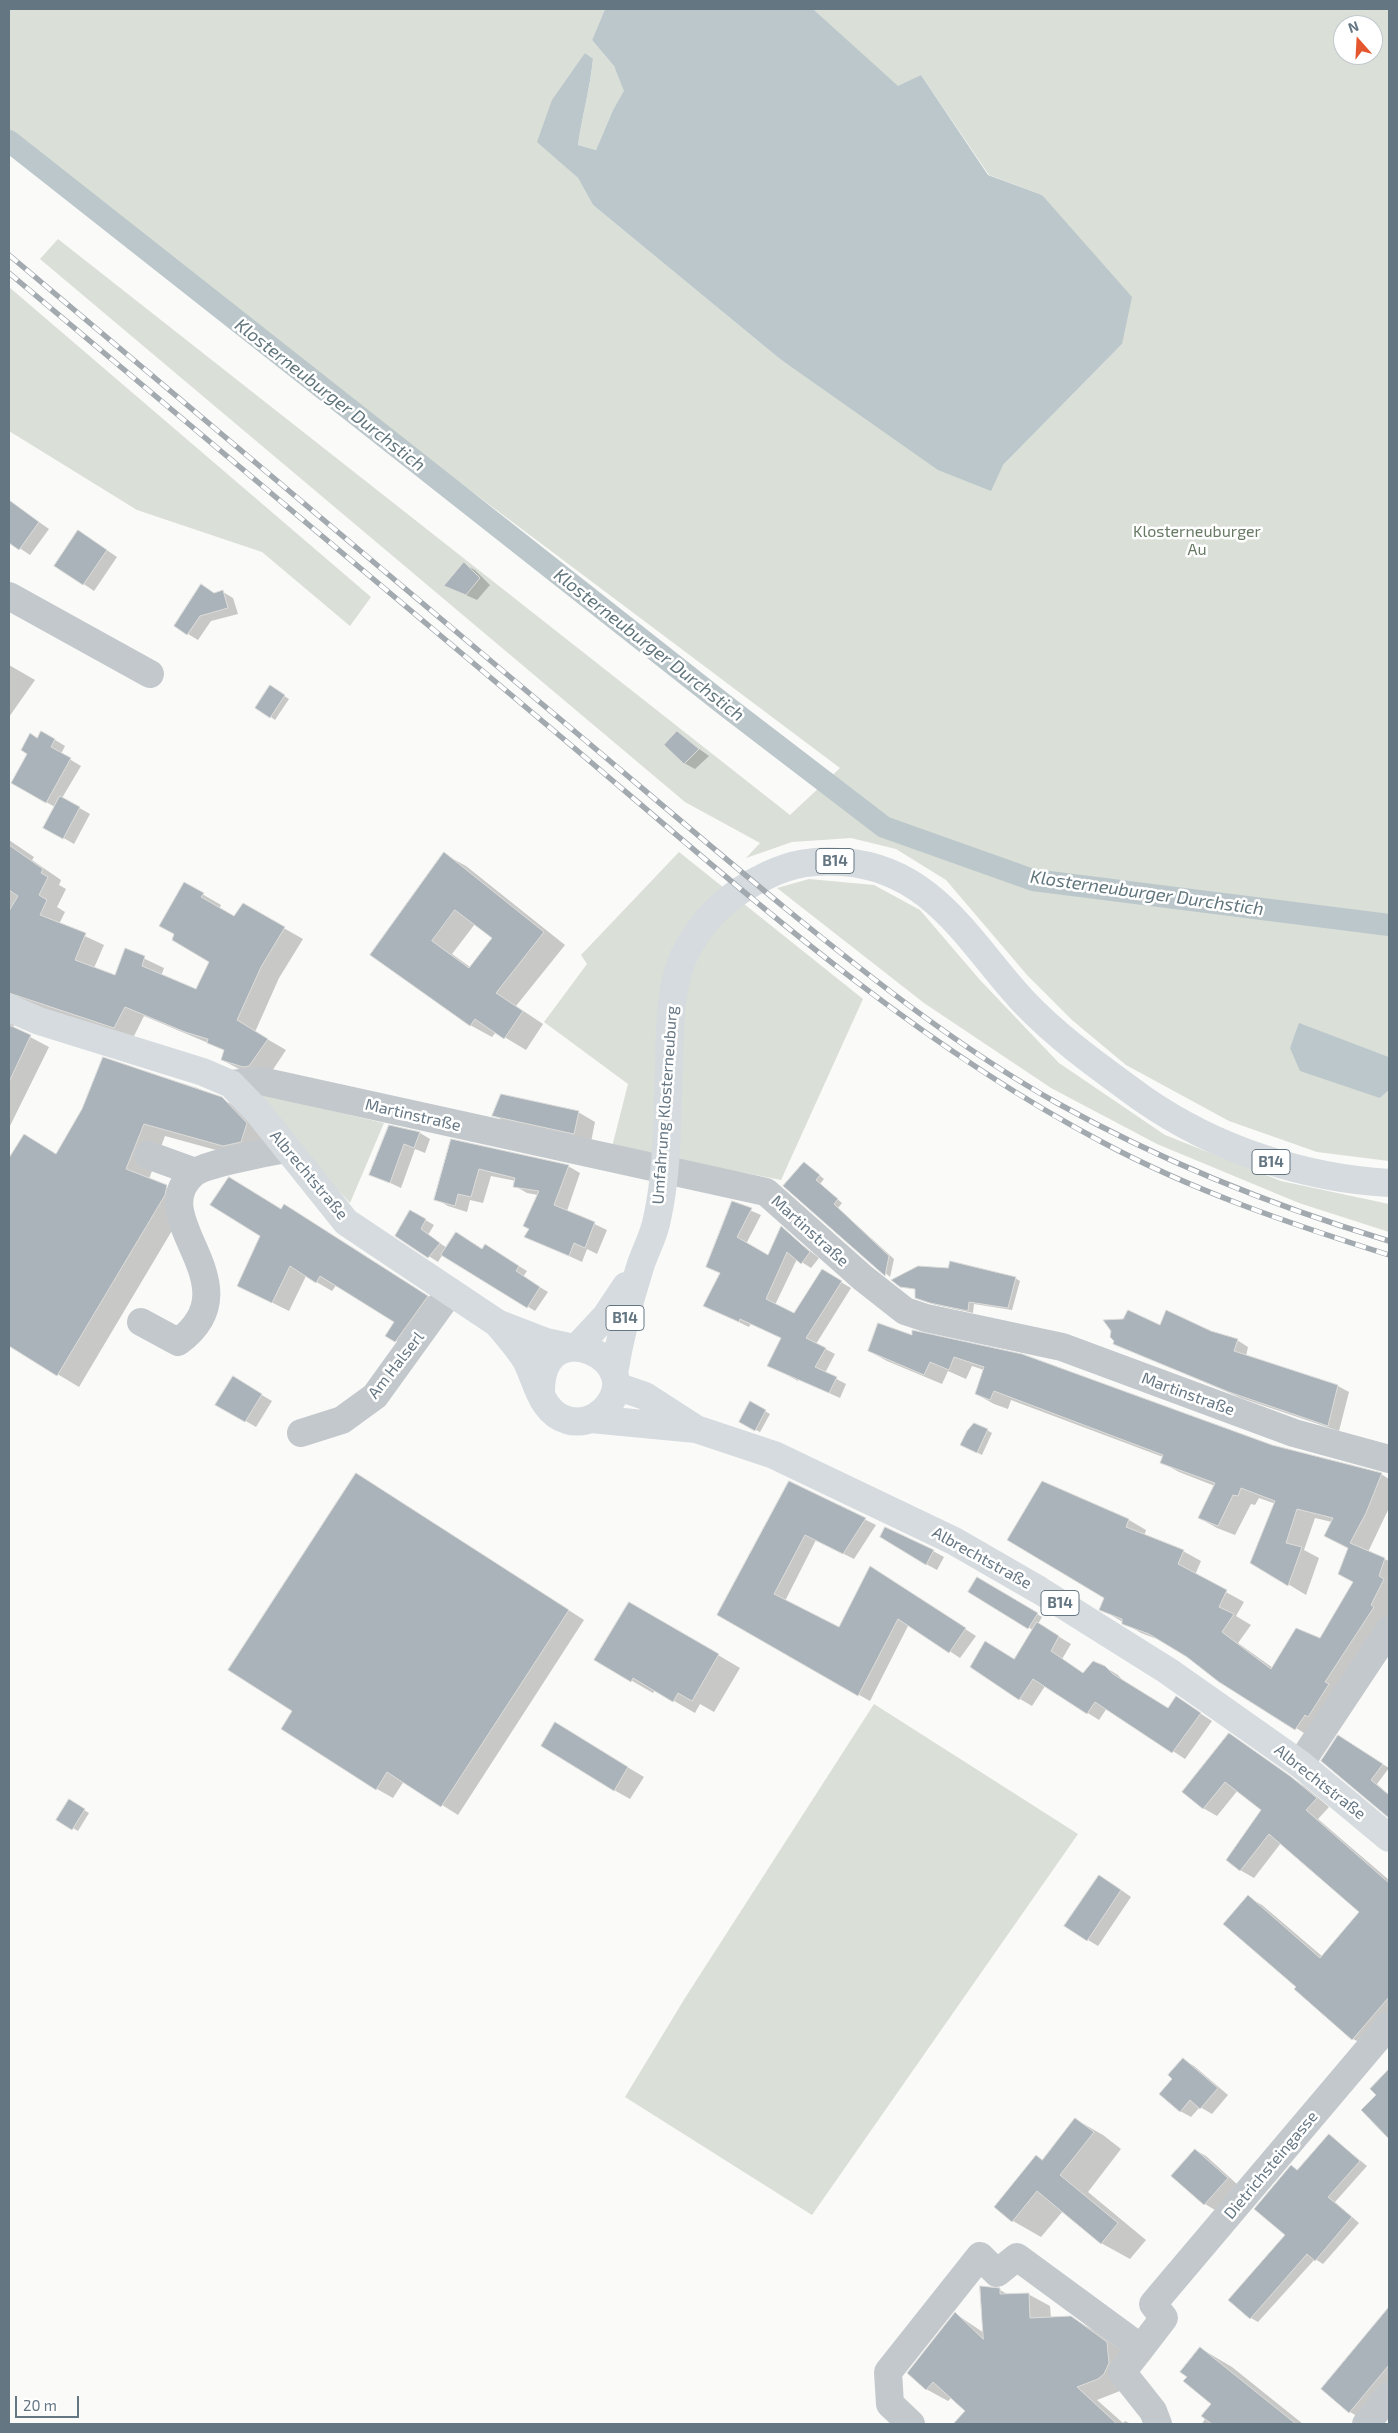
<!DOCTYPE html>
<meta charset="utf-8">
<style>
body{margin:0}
#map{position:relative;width:1398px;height:2433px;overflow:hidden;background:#fafaf8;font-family:"Exo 2",sans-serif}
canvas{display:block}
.frame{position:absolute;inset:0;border:10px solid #657683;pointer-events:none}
.north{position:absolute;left:1333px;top:15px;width:50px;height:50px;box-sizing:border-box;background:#fff;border:1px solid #c1c8cd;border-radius:50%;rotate:341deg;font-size:14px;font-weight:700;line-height:20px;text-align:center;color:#657683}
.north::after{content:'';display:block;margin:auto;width:18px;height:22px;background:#e4572e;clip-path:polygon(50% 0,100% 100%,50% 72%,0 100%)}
.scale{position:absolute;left:15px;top:2396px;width:64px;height:22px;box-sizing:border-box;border:2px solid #657683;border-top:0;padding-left:6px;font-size:15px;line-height:18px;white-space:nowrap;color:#657683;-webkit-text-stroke:4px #fff;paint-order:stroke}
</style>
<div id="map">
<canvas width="1398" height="2433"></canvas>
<div class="frame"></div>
<div class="north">N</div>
<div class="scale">20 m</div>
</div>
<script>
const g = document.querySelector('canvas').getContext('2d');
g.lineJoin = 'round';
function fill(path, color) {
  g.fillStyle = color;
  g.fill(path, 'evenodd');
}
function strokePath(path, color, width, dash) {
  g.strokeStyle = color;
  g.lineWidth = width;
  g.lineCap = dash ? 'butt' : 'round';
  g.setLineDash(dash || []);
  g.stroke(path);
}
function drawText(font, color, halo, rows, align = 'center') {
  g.font = font + ' "Exo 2",sans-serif';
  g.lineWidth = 5;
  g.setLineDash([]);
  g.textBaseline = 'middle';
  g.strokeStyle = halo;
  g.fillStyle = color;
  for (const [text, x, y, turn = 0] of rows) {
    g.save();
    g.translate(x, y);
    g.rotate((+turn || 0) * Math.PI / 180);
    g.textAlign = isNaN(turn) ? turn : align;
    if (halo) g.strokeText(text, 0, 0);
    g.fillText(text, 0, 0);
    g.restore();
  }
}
fill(new Path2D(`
 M9,9H605L592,40L614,66L625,91L613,110L596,150L578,145C582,116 590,89 593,60L585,53L538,142L578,178L593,205L780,359L834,396L1003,465L1122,344L1042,195L989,175L921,75L898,87L813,9H1389V1057L1300,1024L1290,1048L1380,1098L1389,1090V1161L1317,1152L1229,1121L1126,1065L1072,1020L1027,975L946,880L896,849L851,838L792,842L746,858L760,843L685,802L40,259L58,239L790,815L840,768L9,144ZM1343,25H1373V55H1343Z
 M9,287L371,597L350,626L262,552L137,510L9,431Z
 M679,852L863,999L781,1180L612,1147L628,1084L544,1022L587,964L581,955Z
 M809,879L874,885L920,910L980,980L1059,1063L1165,1135L1281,1181L1389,1204V1232L1299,1203L1157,1144L1051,1088L924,1003L777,888Z
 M247,1091L384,1123L350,1203Z
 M874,1704L1078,1834L812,2215L625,2097L685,1998Z`), '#dadfd7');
fill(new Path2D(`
 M605,9H813L898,86L921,75L988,175L1042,195L1132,297L1122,344L1003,465L991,491L938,470L780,359L593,205L578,178L537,142L552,100L585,53L593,59C590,89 582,116 578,145L596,150L613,110L624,91L614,66L592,40Z
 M1299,1023L1389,1057V1090L1380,1098L1300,1071L1290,1048Z`), '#bbc7cb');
fill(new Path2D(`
 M9,501L49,529L30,555L9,541Z
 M89,538L117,557L94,591L56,565Z
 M464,564L475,570L490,585L477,600L446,586Z
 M223,592L233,598L238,614L211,621L198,640L188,634L214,594Z
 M9,665L35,680L9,717Z
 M275,690L289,699L275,720L271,717Z
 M42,732L65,746L61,754L81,766L62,798L90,814L74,844L55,833V807L12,783Z
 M677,733L709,756L695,769L684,763Z
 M9,840L34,857L32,860L61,880L59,885L66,889L57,907L65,912L59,924L104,945L94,968L115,976L126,950L164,968L161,976L197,990L210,962L185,884L221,905L219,909L235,918L243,905L303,939L279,978L255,1032L286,1050L268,1077L241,1070L222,1060L225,1051L213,1045L144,1016L133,1038L12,1021L15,1029L49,1047L9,1128Z
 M444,854L466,866L565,945L516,1006L543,1024L526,1050L496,1032L492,1037L470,1025L372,954ZM475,924L493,938L470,967L452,954Z
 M103,1059L197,1088L222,1099L244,1111L268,1136L245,1158L165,1136L149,1179L188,1198L186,1207L79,1387L9,1345V1160L24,1135L57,1155L83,1110Z
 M578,1112L595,1122L591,1142L510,1125L494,1115Z
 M390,1127L420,1133L430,1139L425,1153L415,1149L401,1188L371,1174Z
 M452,1140L568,1166L580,1173L567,1211L607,1230L597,1254L587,1249L582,1262L526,1236L530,1229L538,1195L527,1193L515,1186L516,1181L491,1176L483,1203L470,1200L467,1212L448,1206L436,1199Z
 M805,1163L824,1179L820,1184L842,1203L838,1208L894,1259L890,1277L785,1186Z
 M227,1179L281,1211L300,1215L444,1306L412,1350L387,1336L396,1321L337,1284L332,1291L306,1276L289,1311L239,1286L262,1235L212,1204Z
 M733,1203L761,1215L746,1244L769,1256L781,1228L819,1258L811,1268L797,1259L775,1305L794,1315L822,1271L851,1288L816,1344L835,1354L825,1373L846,1384L840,1398L798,1379V1381L769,1365L782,1338L751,1323L749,1327L705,1306L721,1273Z
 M410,1211L434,1225L428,1235L447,1248L493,1250L527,1271L523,1277L548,1292L535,1311L443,1254L438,1262L396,1235Z
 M1015,1278L1020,1281L1012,1310L974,1304L973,1313L936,1305L921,1300L917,1290L901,1286Z
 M878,1325L1271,1446L1381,1474L1389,1479V1508L1368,1552L1389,1561V1617L1313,1739L1165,1642L1141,1633L1101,1609L1105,1597L1043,1482L1129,1520L1146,1530L1144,1536L1183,1551L1201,1561L1195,1575L1244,1602L1236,1616L1251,1625L1238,1643L1273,1668L1321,1639L1354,1582L1349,1549L1325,1536L1332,1522L1315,1518L1304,1550L1319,1558L1306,1595L1252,1562L1276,1504L1259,1498L1255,1505L1251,1504L1235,1535L1217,1528L1199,1518L1215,1486L1179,1472L1161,1462L1163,1457L1011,1400L1008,1409L994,1404L976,1394L984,1370L972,1366L966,1379L948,1371L942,1384L887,1361L869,1351Z
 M1161,1326L1211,1332L1237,1340L1248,1347L1246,1356L1338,1386L1349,1392L1339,1431L1241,1398L1115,1343Z
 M233,1378L272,1401L256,1427L217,1404Z
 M751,1403L770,1414L760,1432L741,1422Z
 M987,1430L992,1433L982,1455L966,1447Z
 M357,1474L584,1620L458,1815L404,1781L393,1798L377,1789L294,1711Z
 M790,1482L876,1525L854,1559L816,1540L785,1601L839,1629L881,1574L976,1636L960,1658L909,1624L870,1701L718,1615Z
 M933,1551L944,1557L937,1570L926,1564Z
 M978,1579L1042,1617L1038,1624L1071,1644L1062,1659L1084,1674L1105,1667L1118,1675L1125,1683L1169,1709L1177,1698L1212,1721L1185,1759L1107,1708L1099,1720L1045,1686L1032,1706L1020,1699L1014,1660L1033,1630L970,1591Z
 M630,1603L740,1668L714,1712L700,1704L695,1713L655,1690L653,1693L596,1660Z
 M572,1734L644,1777L630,1799L614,1790Z
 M1229,1735L1304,1786L1329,1807L1318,1819L1389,1880V2020L1367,2046L1353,2039L1248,1897L1262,1905L1323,1957L1361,1912L1281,1843L1254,1878L1240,1870L1263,1810L1238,1790L1217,1816L1203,1808Z
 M1338,1737L1389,1768L1377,1784L1389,1795V1818L1322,1761Z
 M69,1801L89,1813L78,1831L58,1819Z
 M1110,1882L1131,1897L1098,1946L1088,1940Z
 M1184,2060L1194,2066L1228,2095L1212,2114L1200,2107L1191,2117L1180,2111L1174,2079Z
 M1383,2077L1389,2081V2137L1378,2095Z
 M1075,2119L1103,2135L1121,2149L1088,2192L1146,2240L1130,2259L1101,2243L1063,2211L1041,2237L1013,2221L1037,2157L1043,2160Z
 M1329,2135L1367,2166L1335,2202L1359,2223L1323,2264L1315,2259L1258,2322L1251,2318L1286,2235L1291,2167L1298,2170Z
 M1195,2150L1206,2156L1238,2185L1215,2210L1205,2204L1173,2176Z
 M1000,2290L1009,2295L1028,2294L1050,2306L1051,2318L1071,2317L1093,2330L1129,2356L1120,2391L1097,2400L1123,2423L1125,2421L1131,2424H954L967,2411L952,2397L948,2401L926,2389L956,2314L984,2333Z
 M1389,2309V2413L1371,2424L1350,2412L1323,2389Z
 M1200,2348L1232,2367L1303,2424H1202L1213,2404L1189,2377Z`), '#0003');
strokePath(new Path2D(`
 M9,141L726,706L884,827L1033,880L1389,925`), '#bbc7cb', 22);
const building = new Path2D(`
 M9,500L39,522L19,550L9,543Z
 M78,530L107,550L83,585L54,566Z
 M464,562L480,578L466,595L444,586Z
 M201,584L214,593L223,590L228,608L200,616L187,635L174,626Z
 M270,685L285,695L270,718L255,708Z
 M41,731L55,739L51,747L71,758L46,803L11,783L27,754L21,750L30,733L37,738Z
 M677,731L699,749L684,764L664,745Z
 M60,796L80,807L63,839L43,828Z
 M9,845L43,869L41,873L48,877L39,895L47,900L40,915L86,933L75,960L115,975L125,948L145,956L142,966L196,989L209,962L172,940L174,934L159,926L184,882L204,893L201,897L234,916L243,903L285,927L261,967L237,1020L268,1039L249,1066L243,1067L221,1060L224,1050L207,1043L208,1039L185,1032L125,1007L114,1028L9,993V911L18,896L9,890Z
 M444,852L544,932L496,993L523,1011L504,1039L475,1019L470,1026L370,955ZM455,910L492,938L469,968L432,941Z
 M9,1025L31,1035L9,1082Z
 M103,1057L216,1095L222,1097L247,1123L241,1142L223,1146L144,1124L126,1169L167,1185L165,1195L57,1376L9,1346V1158L24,1134L56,1154L82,1109Z
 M501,1094L579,1111L574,1134L492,1116Z
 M389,1125L420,1132L414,1148L404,1144L390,1183L369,1175Z
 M451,1139L569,1165L554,1205L595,1222L585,1248L574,1243L569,1256L524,1237L529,1229L523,1226L539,1191L513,1187L515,1178L479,1169L471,1197L458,1194L455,1206L434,1200Z
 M804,1162L820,1175L816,1180L838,1199L834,1204L889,1256L885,1276L783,1186Z
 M229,1177L281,1209L284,1204L428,1296L395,1342L385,1336L394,1322L320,1276L316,1283L290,1266L272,1303L237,1286L260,1236L210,1205Z
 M732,1201L752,1208L737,1237L768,1255L781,1226L810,1252L801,1264L787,1252L766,1299L794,1313L822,1269L842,1281L806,1338L826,1348L815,1367L837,1377L829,1393L767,1366L781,1338L740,1319L739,1322L703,1306L720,1273L706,1267Z
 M410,1210L426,1219L421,1229L440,1243L428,1258L395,1236Z
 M456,1232L482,1249L485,1244L519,1266L516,1271L540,1287L527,1308L441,1255Z
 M950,1261L1016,1277L1008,1308L969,1302L968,1311L930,1303L915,1298V1289L900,1287L891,1280L918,1266L948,1268Z
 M1128,1310L1160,1325L1166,1310L1211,1331L1238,1339L1234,1351L1338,1385L1328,1426L1229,1392L1113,1344L1114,1341L1110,1337L1111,1331L1103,1320L1123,1319Z
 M878,1323L912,1335V1330L1022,1354L1272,1445L1382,1473L1366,1513L1350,1543L1385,1558L1379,1576L1384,1579L1371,1605L1374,1607L1325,1682L1329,1684L1308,1717L1305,1715L1295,1730L1219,1682L1187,1657L1149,1634L1122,1624V1619L1099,1610L1104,1598L1007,1540L1042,1481L1129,1519L1126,1527L1184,1550L1178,1564L1227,1590L1219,1607L1234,1614L1222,1632L1271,1669L1296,1628L1320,1638L1353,1582L1338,1574L1348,1548L1324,1536L1333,1518L1297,1509L1286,1543L1302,1547L1288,1586L1250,1563L1275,1501L1241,1488L1238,1496L1233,1495L1218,1526L1198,1518L1215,1483L1160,1463L1163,1455L994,1391L990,1400L975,1394L984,1367L954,1357L949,1370L930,1362L924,1375L868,1351Z
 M233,1376L262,1394L245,1422L215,1405Z
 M750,1401L766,1410L755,1431L739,1422Z
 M974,1423L988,1429L977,1453L960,1445L967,1431Z
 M356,1473L569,1610L441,1807L387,1772L376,1790L281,1729L292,1711L228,1670Z
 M789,1481L866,1518L843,1554L805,1535L774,1594L839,1627L870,1566L966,1628L949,1653L898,1619L858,1696L717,1615Z
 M885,1527L934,1550L926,1565L880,1537Z
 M977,1577L1038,1613L1028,1629L968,1592Z
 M629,1602L719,1654L692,1701L678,1693L673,1702L633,1678L631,1682L594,1660Z
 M1037,1622L1059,1636L1051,1651L1083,1673L1093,1661L1105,1666L1113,1674L1168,1708L1176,1696L1201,1713L1172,1753L1095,1702L1087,1714L1033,1679L1019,1700L970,1667L985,1641L1014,1659Z
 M555,1722L628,1767L614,1791L541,1746Z
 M1229,1733L1290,1776L1317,1798L1306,1810L1389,1883V1997L1352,2040L1294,1989L1296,1987L1223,1924L1248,1895L1320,1958L1359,1912L1269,1834L1240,1871L1226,1860L1261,1810L1225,1782L1203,1809L1182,1792Z
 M1338,1735L1383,1764L1371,1780L1389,1795V1818L1321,1761Z
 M69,1799L85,1809L72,1830L56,1820Z
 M1099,1875L1121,1890L1087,1941L1064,1926Z
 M1183,2058L1218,2088L1200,2109L1190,2100L1180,2112L1159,2094L1172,2079L1168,2075Z
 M1389,2069V2139L1361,2110L1376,2095L1370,2089Z
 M1075,2118L1094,2132L1060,2175L1118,2223L1101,2244L1037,2191L1012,2222L994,2207L1036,2155L1042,2160Z
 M1329,2134L1360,2161L1328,2197L1352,2217L1315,2261L1307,2254L1250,2319L1228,2300L1285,2235L1254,2209L1291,2165L1297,2170Z
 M1195,2149L1228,2178L1204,2205L1171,2176Z
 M980,2286L1000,2288V2294L1029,2293L1030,2318L1071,2316L1107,2342L1109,2363L1104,2374L1098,2379L1077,2387L1117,2424H953L965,2411L933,2382L926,2390L907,2373L955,2312L983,2339Z
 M1389,2307V2365L1349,2413L1321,2389Z
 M1200,2347L1296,2424H1212L1201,2416L1211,2404L1183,2381L1187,2377L1180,2372Z`);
fill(building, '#aab3b9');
strokePath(building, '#dcdcda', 1);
strokePath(new Path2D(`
 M9,596L150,674
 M231,1084L261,1081L766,1192L863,1278L905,1311L926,1318L1062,1347L1294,1433L1389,1459
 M148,1155L195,1172
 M141,1322L178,1342C257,1284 140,1218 194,1173C205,1164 269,1152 286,1149
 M301,1433L342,1420L375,1396L450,1292
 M1300,1764L1389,1630
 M1141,2348L1164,2318L1153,2304L1389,2025
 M911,2424L890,2404L888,2372L980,2256L997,2273L1017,2257L1141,2348L1122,2372L1153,2411L1158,2424
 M1366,2424L1389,2396`), '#c3c8cc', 28);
strokePath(new Path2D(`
 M9,1008L39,1021L203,1072L231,1084L258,1112L346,1222L497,1323L546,1342L569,1347
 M497,1323C507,1335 518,1347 526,1360C537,1381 541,1413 567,1420C580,1424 593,1420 603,1411C654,1362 540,1306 541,1393
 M578,1346L606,1316L626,1286
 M614,1373C620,1337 629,1302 640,1267C645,1251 654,1236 657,1219C668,1170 667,1116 669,1066C670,1030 669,992 683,958C700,920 731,892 768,875C793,863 815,860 842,862C933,868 969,943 1024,1002C1059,1039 1102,1069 1143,1099C1215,1149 1303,1178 1389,1183
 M616,1386L645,1396L693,1427
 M591,1419L696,1429L774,1455L954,1541L1039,1590L1168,1671L1300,1764L1389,1838`), '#d6dbdf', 28);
const rail = new Path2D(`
 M9,255C188,406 368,557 548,709C627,775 705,842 785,908C871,978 959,1048 1057,1103C1163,1162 1273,1206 1389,1241
 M9,273C186,422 364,571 541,720C720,870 894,1032 1102,1142C1193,1191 1291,1224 1389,1255`);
strokePath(rail, '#a2aab0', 5.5);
strokePath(rail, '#fff', 4, [11]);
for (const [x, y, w] of [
 [835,861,38],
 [1271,1162,38],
 [625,1318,38],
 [1060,1603,38]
]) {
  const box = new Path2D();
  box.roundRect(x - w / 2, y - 12.5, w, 25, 4);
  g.fillStyle = '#fff';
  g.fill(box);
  strokePath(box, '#657683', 1);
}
drawText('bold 15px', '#657683', null, [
 ["B14",835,861],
 ["B14",1271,1162],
 ["B14",625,1318],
 ["B14",1060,1603]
]);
drawText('16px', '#687a64', '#fff', [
 ["Klosterneuburger",1197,532],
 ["Au",1197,550]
]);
drawText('16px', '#657683', '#fff', [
 ["Umfahrung Klosterneuburg",665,1105,-86],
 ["Martinstraße",413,1115,13],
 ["Albrechtstraße",309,1175,50],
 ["Martinstraße",810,1231,42],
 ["Am Halserl",396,1365,-52],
 ["Martinstraße",1188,1394,20],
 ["Albrechtstraße",982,1558,29],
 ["Albrechtstraße",1320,1782,38],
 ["Dietrichsteingasse",1271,2165,-50]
]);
drawText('italic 18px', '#60757c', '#fff', [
 ["Klosterneuburger Durchstich",330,395,38],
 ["Klosterneuburger Durchstich",649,645,38],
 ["Klosterneuburger Durchstich",1147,893,8]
]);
</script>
